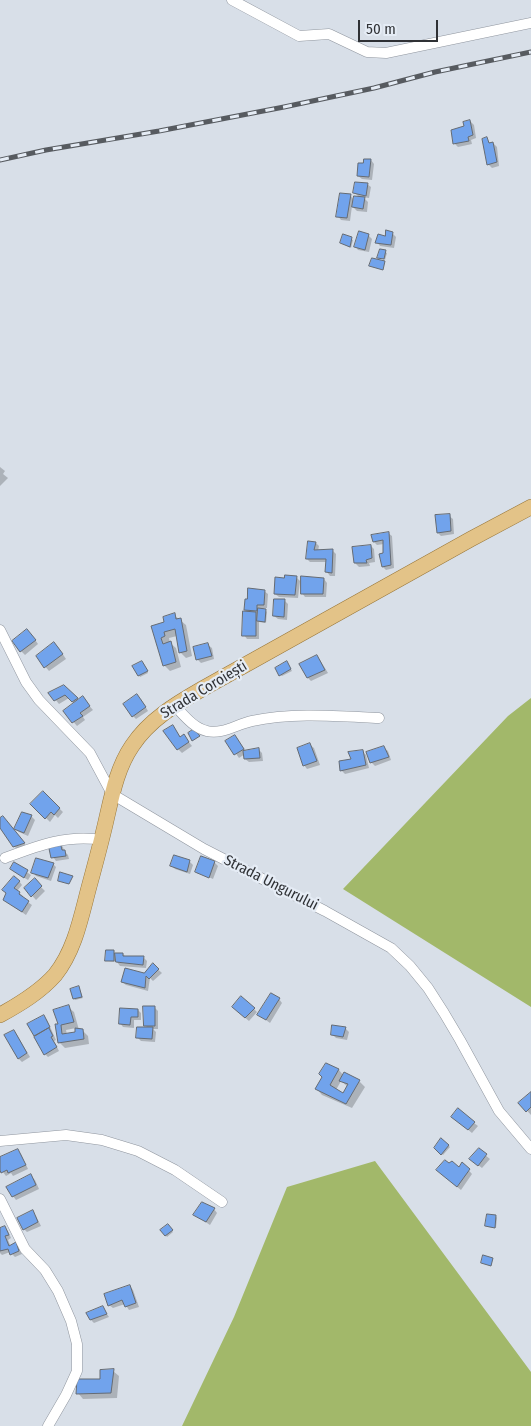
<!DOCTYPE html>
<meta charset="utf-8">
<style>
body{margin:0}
#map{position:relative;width:531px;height:1426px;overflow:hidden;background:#d8dfe8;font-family:"Fira Sans Condensed",sans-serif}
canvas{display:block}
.scale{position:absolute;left:358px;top:20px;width:80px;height:22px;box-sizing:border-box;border:2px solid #2f3135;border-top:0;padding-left:6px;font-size:15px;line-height:18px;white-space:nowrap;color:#2f3135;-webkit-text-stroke:4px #e5ecf5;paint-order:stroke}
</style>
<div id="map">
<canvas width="531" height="1426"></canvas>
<div class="scale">50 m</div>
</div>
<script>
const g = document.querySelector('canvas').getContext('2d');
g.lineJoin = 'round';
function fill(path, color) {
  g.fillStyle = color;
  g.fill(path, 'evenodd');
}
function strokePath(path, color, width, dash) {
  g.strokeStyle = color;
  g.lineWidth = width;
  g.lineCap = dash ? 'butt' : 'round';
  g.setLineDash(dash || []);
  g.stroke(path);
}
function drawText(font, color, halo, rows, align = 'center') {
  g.font = font + ' "Fira Sans Condensed",sans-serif';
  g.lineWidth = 4.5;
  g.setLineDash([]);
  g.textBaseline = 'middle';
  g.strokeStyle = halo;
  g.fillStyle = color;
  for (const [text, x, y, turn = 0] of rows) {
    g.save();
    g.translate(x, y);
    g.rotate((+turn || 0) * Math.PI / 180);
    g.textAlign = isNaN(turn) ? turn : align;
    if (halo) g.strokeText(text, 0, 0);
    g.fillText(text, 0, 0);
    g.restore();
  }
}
fill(new Path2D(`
 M531,698V1007L343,889L508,716Z
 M375,1161L531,1372V1426H182L234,1317L287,1187Z`), '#a2b86a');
fill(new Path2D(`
 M470,121L474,125L476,138L471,140L472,144L458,147L455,144L453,131L465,127Z
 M486,139L491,144L493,143L497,147L499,166L492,168L488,164Z
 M371,160L374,164L372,180L362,179L358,176L364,164Z
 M367,184L371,187L369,198L363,197L368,202L367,212L357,211L352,206L350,221L341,220L338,216L350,195L354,200L360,198L354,192Z
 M392,233L396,237L394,248L380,246L377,242Z
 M343,235L353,240L351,248L341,243Z
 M368,235L372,239L369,252L358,250L355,246Z
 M380,250L387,253L385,260L379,257Z
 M0,467L5,471L3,474L8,478L0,486Z
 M449,516L453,519L454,534L441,536L438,533Z
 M388,533L392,536L394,568L386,570L383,567L385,554L384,544L377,545L374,542Z
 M316,543L319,546L318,551L332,550L336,554L335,576H330L327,572V562H310L307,559Z
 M371,546L374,549L375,562L369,563L370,566L359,567L355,563Z
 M296,577L300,581L298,598L279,597L275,594Z
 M324,579L327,583L326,597H305L302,593Z
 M264,591L268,594L267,608H263L267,612L266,623L259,622V639H247L244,635L248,613L245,610Z
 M285,601L288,604L287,620L278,619L274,616Z
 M174,615L186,625L192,656L186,658L180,652L177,636L169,638L170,643L176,648L181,667L170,671L164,665L152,627L165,623Z
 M31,634L38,644L25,655L21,651Z
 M208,645L212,648L214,659L201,663L197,659Z
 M58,647L66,659L49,671L37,657Z
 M317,657L320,660L328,673L311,681L308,678Z
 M144,664L148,673L140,677L139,675Z
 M288,664L292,671L282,676L280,675Z
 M64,686L79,701L86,702L93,710L83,717L85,720L77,726L64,711L75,704L69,698L59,704L50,693Z
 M141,699L148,711L136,719L133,716Z
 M173,726L181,738L184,736L192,746L182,753L178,749Z
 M235,736L246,751L258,749L262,753L263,761L249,762L245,759V754L239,758L227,741Z
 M310,745L314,748L320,765L307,769L304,765Z
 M384,748L388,751L391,760L375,766L371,762Z
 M362,751L366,755L369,768L345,774L341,770Z
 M43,793L63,812L58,818L55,815L50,822L32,804Z
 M31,816L35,820L28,836L19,832L15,829Z
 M0,820L7,821L27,847L18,850L14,846L0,826Z
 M59,843L63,847L64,851L68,855L69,859L56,861L53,857Z
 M189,861L193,865L190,874L175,869L171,865Z
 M214,862L218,866L213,879L198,872V874L196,871Z
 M15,864L31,875L28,880L15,872Z
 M53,864L56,867L51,881L36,876L33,872Z
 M34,880L45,891L36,900L25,888Z
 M19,881L22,885L17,891L23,896L22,898L32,905L26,915L4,900Z
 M114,951L115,954H123L126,957H143L147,961L146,968L120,966L117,962L108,961L107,960Z
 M153,965L162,973L153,981L150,978L148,991L126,985L122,982L144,974Z
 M79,987L83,998L75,1000L74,998Z
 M279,999L282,1003L270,1023L259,1015Z
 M68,1007L74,1012L79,1030H82L88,1036L89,1044L65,1048L59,1042L60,1025ZM76,1028V1033L67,1035L66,1030Z
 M154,1007L158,1011V1029H153L156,1032L155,1042L141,1041L138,1038L148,1028L145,1025Z
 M254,1009L257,1012L249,1021L237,1011Z
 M138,1010L141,1013V1020H134V1028L123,1027L120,1023Z
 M44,1016L47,1020L56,1040L54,1041L59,1051L48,1057L45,1054L35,1035Z
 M333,1026L346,1029L349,1032L347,1040L336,1038L332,1034Z
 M14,1031L17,1035L30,1057L22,1062L19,1059L5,1035Z
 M327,1064L339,1070L343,1075L359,1081L365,1087L352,1108L322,1095L317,1089L323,1077ZM341,1081L348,1087L343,1095L336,1090Z
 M531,1094V1115L520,1103Z
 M456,1120L474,1123L478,1126L472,1133Z
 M442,1140L450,1147L443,1155L436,1148Z
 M479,1150L490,1159L482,1168L474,1162Z
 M17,1151L21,1154L28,1169L13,1176L11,1173L6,1176L3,1172L0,1167V1158Z
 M463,1164L472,1174L461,1190L441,1174L459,1169Z
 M31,1176L35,1180L39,1189L16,1200L13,1196Z
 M214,1209L217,1213L210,1225L195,1215Z
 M32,1212L36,1216L41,1226L27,1232L24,1229Z
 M496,1216L497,1218L496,1228L488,1227L486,1226Z
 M168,1226L173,1232L167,1237L162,1230Z
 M4,1227L8,1231L11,1238L8,1240L11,1247L16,1244L19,1247L22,1254L15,1257L10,1252L2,1255L0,1253V1229Z
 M130,1286L133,1290L139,1307L129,1310L125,1304L113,1308L109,1305Z
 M103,1308L109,1317L94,1323L91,1320Z
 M113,1371L119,1376L117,1398L83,1399L78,1393L102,1380Z`), '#0003');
const building = new Path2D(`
 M470,120L473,135L468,137L469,141L453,144L451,130L464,126L463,122Z
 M487,137L489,143L493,142L497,162L487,165L482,139Z
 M364,159H371L369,177L357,176L358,163H363Z
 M355,182L368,183L366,196L353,193Z
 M340,193L351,194L347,218L336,217Z
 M354,196L365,197L363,209L352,207Z
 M386,230L393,232L391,245L375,243L378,234L385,236Z
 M359,231L369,234L365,250L354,247Z
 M343,234L352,237L350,247L340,243Z
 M380,249L386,250L384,259L377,258Z
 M372,258L385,261L383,270L369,266Z
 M450,514L451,531L437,533L435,515Z
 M389,532L391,565L382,567L379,554L383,553V540L373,542L371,535Z
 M308,541L316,542L314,550L333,549L332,573L325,572L326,559H306Z
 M371,545L372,558L366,560L367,563H354L352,547Z
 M285,575L297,576L295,595L274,594L275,577L284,578Z
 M301,576L324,578L323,594H301Z
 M248,588L265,590L264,605H257V611L244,610L245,599H247Z
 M274,599H285L284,617L273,616Z
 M258,608L266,609L265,622L257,621Z
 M243,611L256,612V636H242Z
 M175,613L176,619L181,618L187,651L179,653L175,629L164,632L165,636L161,638L163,644L171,641L176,662L163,666L151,626L164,622L163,617Z
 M27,629L36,640L20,652L12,641Z
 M54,642L63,654L44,668L36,656Z
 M208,643L212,656L196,660L193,647Z
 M317,655L325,670L307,678L299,664Z
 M142,661L148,671L138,676L132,666Z
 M287,661L291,669L279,676L275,668Z
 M64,685L78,698L72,702L65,695L54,701L48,693Z
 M137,694L146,707L132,717L123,704Z
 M83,696L90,706L80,713L83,716L72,723L63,711Z
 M173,725L180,737L184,734L189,742L177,750L163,731Z
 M194,729L200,736L192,741L188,733Z
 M235,735L244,749L234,755L225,741Z
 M310,743L317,761L303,766L297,748Z
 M384,746L389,757L370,763L366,752Z
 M259,748L260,758L244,759L243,751Z
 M363,750L366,765L340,771L339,761L351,759L348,752Z
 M43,791L60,808L54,815L51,812L45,819L30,804Z
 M22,812L32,815L24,833L14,829Z
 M3,816L25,843L13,847L0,828V818Z
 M60,842L62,850H65L66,856L51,858L48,844Z
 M174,855L190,860L187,872L170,866Z
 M201,856L215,861L209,878L195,872Z
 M36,858L54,863L48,878L31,873Z
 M14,862L28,870L24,878L10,869Z
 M60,872L73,876L69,884L58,881Z
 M14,876L20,881L14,888L20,892L19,894L29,901L22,912L3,900L6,893L2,890Z
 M35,878L42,886L31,897L24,888Z
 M106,950H114V961H105Z
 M115,953H123V956H144L143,965L116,962Z
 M153,963L159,969L149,979L146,976L145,988L121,982L125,968L144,973Z
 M79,986L82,997L73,999L70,989Z
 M271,993L280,998L266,1020L257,1015Z
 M241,996L255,1008L245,1018L232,1007Z
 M69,1005L74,1022L61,1025L62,1034L75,1032V1028L83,1029L84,1039L58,1043L55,1024H58L53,1010Z
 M143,1006H155V1026H144Z
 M120,1008L138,1009V1017H131L130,1025L119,1024Z
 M44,1015L50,1027L34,1036L27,1024Z
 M332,1025L346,1027L343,1037L331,1035Z
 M137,1027H153L152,1039L136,1038Z
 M49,1028L53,1036L51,1037L57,1047L44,1055L34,1037Z
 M14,1030L27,1053L18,1059L4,1035Z
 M326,1063L339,1069L330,1085L343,1093L348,1084L339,1081L344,1072L360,1080L346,1104L315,1089L322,1077L319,1074Z
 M531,1092V1107L526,1112L518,1103Z
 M458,1108L475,1122L468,1130L451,1117Z
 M441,1138L449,1145L441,1155L434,1148Z
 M479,1148L487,1154L478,1166L469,1159Z
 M18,1149L26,1165L8,1173L7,1170L1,1173L0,1170V1157Z
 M445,1160L449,1163L452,1161L459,1167L462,1162L470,1169L457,1187L436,1170Z
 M31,1174L36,1185L12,1197L6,1187Z
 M202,1202L215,1208L206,1222L193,1215Z
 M33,1210L38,1222L23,1230L17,1218Z
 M487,1214L496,1215L495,1228L485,1226Z
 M168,1224L173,1230L165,1236L160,1230Z
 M5,1226L9,1235L5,1236L9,1246L16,1242L19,1251L10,1255L8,1249L0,1251V1228Z
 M483,1255L493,1258L491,1266L481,1263Z
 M130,1285L136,1303L125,1307L122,1300L108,1306L104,1294Z
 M103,1306L107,1314L90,1320L86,1313Z
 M114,1369L111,1393L76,1394L77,1379H100V1370Z`);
fill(building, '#71a3ec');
strokePath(building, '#656b73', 1);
const street = new Path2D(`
 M232,0L299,36L329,34L367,52L386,53L531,23
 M0,630L26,682L39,700L90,753L112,794L204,849L325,911L391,948L410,966L428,988L444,1013L460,1040L499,1111L531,1149
 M174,705C183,714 193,728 207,731C222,735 237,724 252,721C293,712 337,716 379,718
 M5,858C37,846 67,834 102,840
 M0,1141L66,1135L102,1140L138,1151L175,1170L222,1202
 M0,1199L25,1249L45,1270L58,1291L71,1321L77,1344V1371L66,1395L48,1426`);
const primary = new Path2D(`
 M0,1015C20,1004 40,992 55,975C75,950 81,917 89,887C95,865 101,843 106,821C112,795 117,768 132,746C149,720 176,704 202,689L471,539L531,507`);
strokePath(street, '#8f959e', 11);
strokePath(primary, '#987638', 16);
strokePath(street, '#fff', 10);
strokePath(primary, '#e3c388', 15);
const rail = new Path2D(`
 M0,160L46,150L159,131L284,107L374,88L435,72L531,52`);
strokePath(rail, '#575b60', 5);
strokePath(rail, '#e5ecf5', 3, [9]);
drawText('15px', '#2f3135', '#e5ecf5', [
 ["Strada Coroiești",204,690,-31],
 ["Strada Ungurului",271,883,27]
]);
</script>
